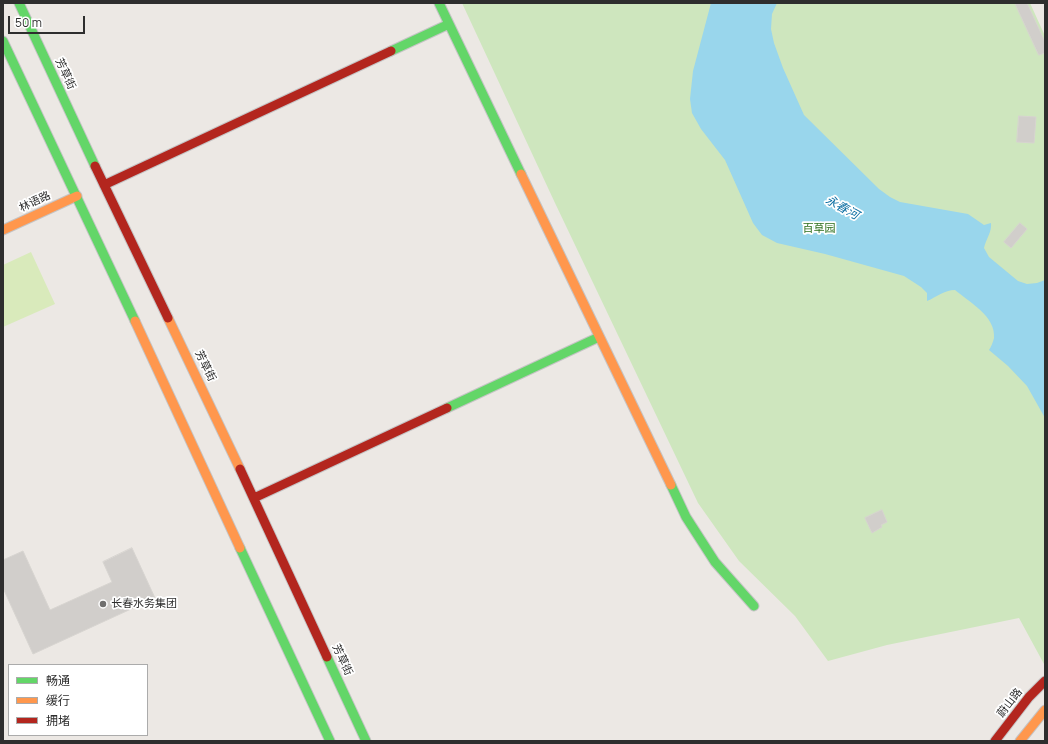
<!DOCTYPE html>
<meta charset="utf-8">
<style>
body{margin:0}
#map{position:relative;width:1048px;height:744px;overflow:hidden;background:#ece8e4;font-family:Manrope,"Noto Sans SC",sans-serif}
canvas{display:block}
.frame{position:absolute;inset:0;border:4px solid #2e2e2e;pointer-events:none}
.legend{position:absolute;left:8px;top:664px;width:140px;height:72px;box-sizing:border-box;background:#fff;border:1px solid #ababab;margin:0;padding:5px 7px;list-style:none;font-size:12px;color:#2e2e2e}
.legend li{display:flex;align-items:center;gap:8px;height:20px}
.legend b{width:20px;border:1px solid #ababab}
.scale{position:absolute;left:8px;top:16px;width:77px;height:18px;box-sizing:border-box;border:2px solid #2e2e2e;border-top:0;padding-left:5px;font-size:12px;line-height:14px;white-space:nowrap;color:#2e2e2e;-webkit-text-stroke:3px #fff;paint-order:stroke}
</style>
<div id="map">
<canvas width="1048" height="744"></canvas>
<div class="frame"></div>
<ul class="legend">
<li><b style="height:5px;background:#63d668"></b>畅通</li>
<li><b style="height:5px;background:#ff974d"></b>缓行</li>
<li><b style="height:5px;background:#b3261e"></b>拥堵</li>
</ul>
<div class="scale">50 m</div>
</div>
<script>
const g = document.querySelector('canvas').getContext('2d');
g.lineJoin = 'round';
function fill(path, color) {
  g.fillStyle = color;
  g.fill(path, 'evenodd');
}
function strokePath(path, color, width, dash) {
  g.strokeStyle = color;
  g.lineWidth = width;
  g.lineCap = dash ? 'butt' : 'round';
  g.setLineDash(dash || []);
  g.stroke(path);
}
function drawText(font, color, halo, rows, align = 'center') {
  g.font = font + ' Manrope,"Noto Sans SC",sans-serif';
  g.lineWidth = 3.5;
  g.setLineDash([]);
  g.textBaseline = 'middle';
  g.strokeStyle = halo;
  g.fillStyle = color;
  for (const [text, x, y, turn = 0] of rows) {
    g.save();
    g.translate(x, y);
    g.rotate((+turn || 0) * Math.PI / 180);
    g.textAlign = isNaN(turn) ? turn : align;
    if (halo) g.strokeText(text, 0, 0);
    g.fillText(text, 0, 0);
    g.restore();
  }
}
fill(new Path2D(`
 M462,3H1030L1045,36V663L1044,664L1019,618L887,645L828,661L795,616L739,561L698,503L555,203Z`), '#cee6be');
fill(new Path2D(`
 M31,252L55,304L3,327V265Z`), '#d9eabb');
fill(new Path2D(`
 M711,3H777L772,14L771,29L774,43L783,68L804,115L879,189L890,197L900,202L968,214L984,225L991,223C992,232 986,239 984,248L989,257L1018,281L1027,284L1037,283L1045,280V418L1027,386L1008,366L989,350C991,347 993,342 994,338C996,316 969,302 955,290C944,290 937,297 927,301V293L921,287L904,276L825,254L777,243L762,235L753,223L725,160L701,129L692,113L690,99L693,71Z`), '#99d6ec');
const building = new Path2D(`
 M1015,3H1027L1045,42V53L1039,55Z
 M1019,116L1036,117L1034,143L1017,142Z
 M1020,223L1027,229L1011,248L1004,242Z
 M882,510L887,522L881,525L882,527L872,533L865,518Z
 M132,548L155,598L33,654L3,588V560L23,551L50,610L112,582L103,562Z`);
fill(building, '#d1cecb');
strokePath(building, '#d7d4d0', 1);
const fast = new Path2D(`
 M19,3L95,166
 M439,3L521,174
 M3,41L135,321
 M391,51L449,24
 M447,408L599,337
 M671,485L686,517L715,562L754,606
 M240,548L330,741
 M327,657L366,741`);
const slow = new Path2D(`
 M521,174L671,485
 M3,230L77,196
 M168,318L240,469
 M135,321L240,548
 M1020,741L1045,710`);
const jam = new Path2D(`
 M95,166L168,318
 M104,185L391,51
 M240,469L327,657
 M254,498L447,408
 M995,741L1029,697L1045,681`);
strokePath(fast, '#c5c4c5', 11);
strokePath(slow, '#c5c4c5', 11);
strokePath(jam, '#c5c4c5', 11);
strokePath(fast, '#63d668', 9);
strokePath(slow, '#ff974d', 9);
strokePath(jam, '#b3261e', 9);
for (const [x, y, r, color] of [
 [103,604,4,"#706f6e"]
]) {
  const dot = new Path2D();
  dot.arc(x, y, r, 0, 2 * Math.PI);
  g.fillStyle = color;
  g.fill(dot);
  strokePath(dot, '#fff', 1.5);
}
drawText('11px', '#2e2e2e', '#fff', [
 ["芳草街",65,74,65],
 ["林语路",35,202,-25],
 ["芳草街",205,366,64],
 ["芳草街",342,660,65],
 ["蔚山路",1010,703,-52]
]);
drawText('11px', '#2c6e1b', '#fff', [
 ["百草园",819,229]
]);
drawText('11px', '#2e2e2e', '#fff', [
 ["长春水务集团",111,604]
], 'left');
drawText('italic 12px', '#0d6fa3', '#fff', [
 ["永春河",842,208,29]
]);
</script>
